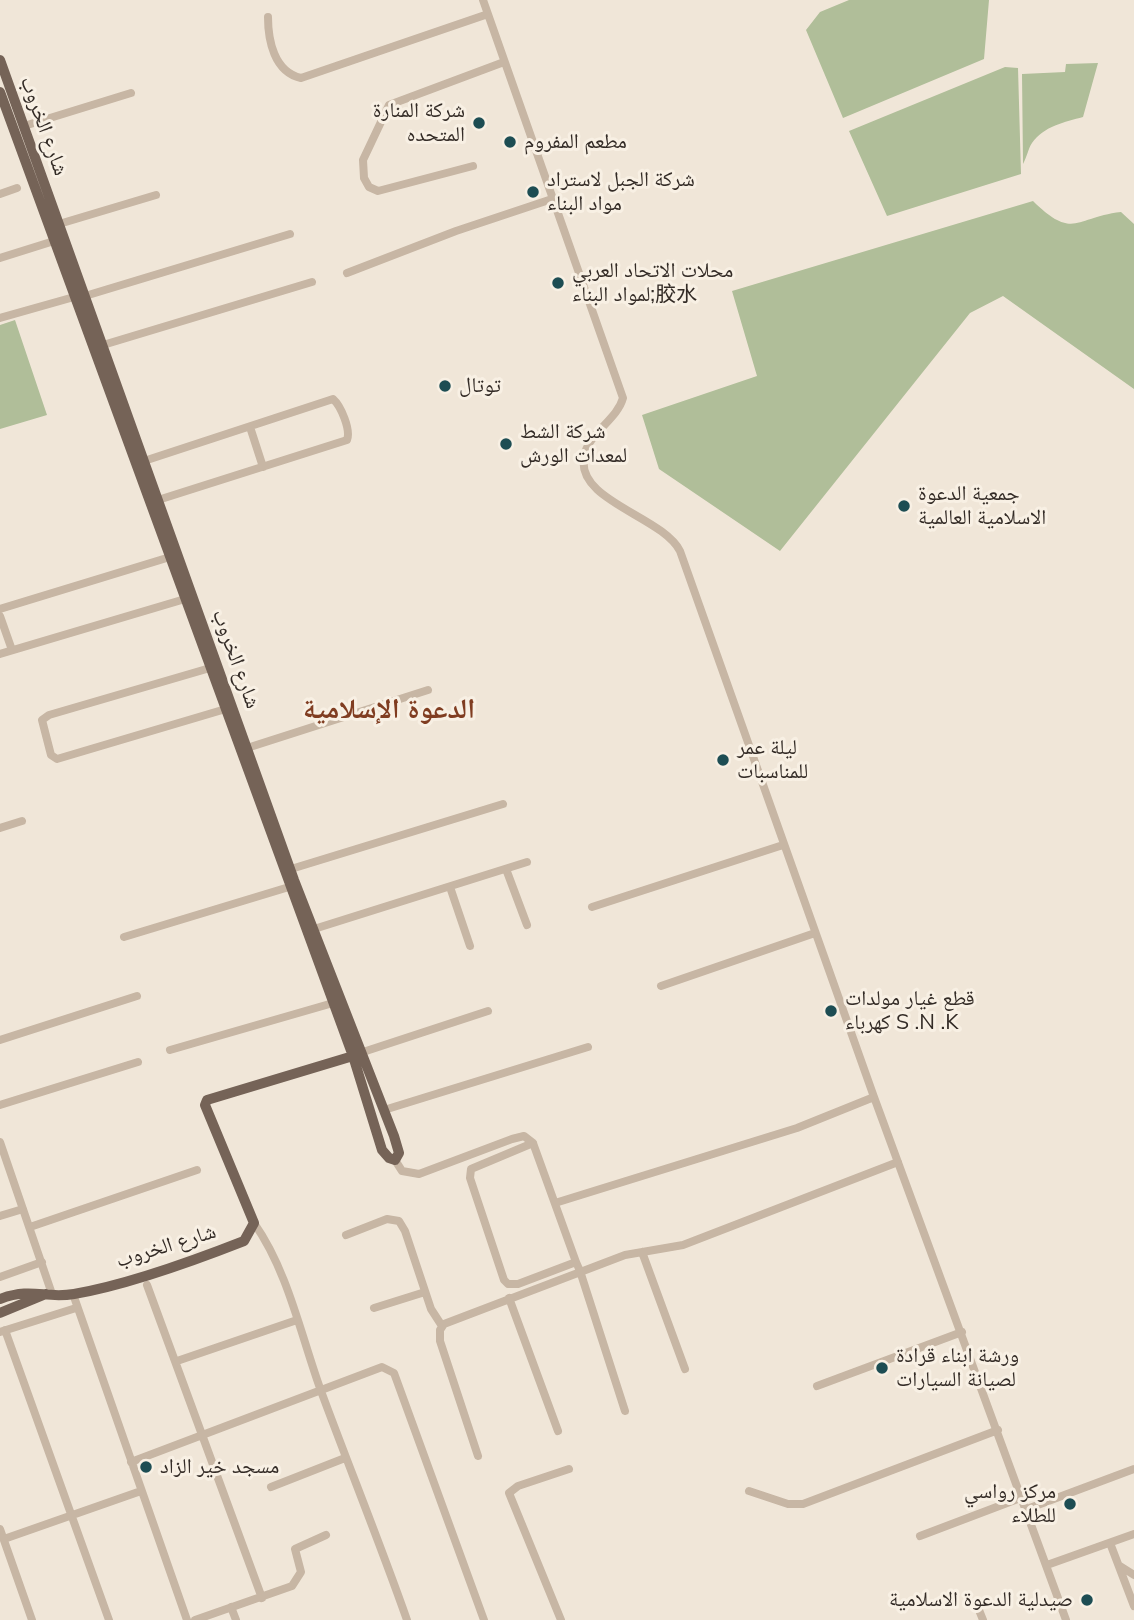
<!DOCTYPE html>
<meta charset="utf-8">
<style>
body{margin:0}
canvas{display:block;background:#f0e6d8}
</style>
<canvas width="1134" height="1620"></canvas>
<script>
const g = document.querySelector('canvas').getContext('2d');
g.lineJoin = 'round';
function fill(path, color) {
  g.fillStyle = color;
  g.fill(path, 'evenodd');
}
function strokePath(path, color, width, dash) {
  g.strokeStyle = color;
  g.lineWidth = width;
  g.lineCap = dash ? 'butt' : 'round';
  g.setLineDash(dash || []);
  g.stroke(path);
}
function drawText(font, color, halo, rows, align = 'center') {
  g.font = font + ' Mulish,"Noto Naskh Arabic","Noto Sans SC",sans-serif';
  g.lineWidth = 6;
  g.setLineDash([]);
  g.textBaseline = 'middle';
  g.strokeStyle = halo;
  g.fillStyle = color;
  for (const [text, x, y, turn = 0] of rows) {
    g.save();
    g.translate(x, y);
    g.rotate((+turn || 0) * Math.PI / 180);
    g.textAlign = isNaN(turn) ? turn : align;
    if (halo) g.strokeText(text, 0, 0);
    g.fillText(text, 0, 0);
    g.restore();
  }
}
fill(new Path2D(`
 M849,0H989L984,59L843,118L806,30L820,12Z
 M1098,63L1083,117C1065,122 1044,126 1032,143C1028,149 1027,157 1023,164L1022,74L1065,72L1066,64Z
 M1005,67L1018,68L1021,174L887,216L849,131Z
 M1033,201C1074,241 1075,217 1121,212L1134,224V389L1003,296L970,313L780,551L659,469L642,415L757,376L732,291Z
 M15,320L47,415L0,429V325Z`), '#b0be99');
strokePath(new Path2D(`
 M483,0L623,398C617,420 588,433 584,457C576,501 662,516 680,551L874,1097L1066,1620
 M268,17C268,40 274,72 301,78L488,14
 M24,126L131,93
 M473,166L378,191L369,187L364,178L363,160L389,105L504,62
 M0,194L17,188
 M59,224L156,195
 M0,258L54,241
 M347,273L456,231L552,199
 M85,296L290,234
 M0,318L74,297
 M103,345L312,282
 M250,427L263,467
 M144,461L333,399C341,406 351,430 347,440L158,500
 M0,609L170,557
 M0,616L12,650
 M0,654L185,599
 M210,668L49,715L42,720L51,755L57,759L229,708
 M247,748L428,690
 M0,828L22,821
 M291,869L503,804
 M506,869L527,925
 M450,887L470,946
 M592,907L783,845
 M314,929L527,862
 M124,937L289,887
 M661,986L815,933
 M0,1040L137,996
 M170,1050L333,1003
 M363,1052L488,1011
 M0,1105L138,1062
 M384,1110L588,1047
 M0,1142L52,1294
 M395,1160L402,1171L419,1174L512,1139L524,1136L533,1143
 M555,1203L797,1128L874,1097
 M0,1216L23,1209
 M254,1223C288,1271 301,1336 321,1391C349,1467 380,1543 407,1620
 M30,1227L197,1170
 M346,1235L387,1219L399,1221L405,1231L431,1309L442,1326
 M642,1252L685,1369
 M576,1262L518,1284H508L504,1280L470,1178L471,1169L533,1143L576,1262L580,1271L625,1411
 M0,1277L42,1262
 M147,1285L262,1598
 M73,1294L187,1620
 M509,1298L558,1431
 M374,1308L425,1292
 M5,1330L109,1620
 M0,1332L76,1308
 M177,1361L297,1320
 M817,1386L962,1332
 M478,1456L440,1341V1330L444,1324L625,1255L683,1245L898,1162
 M131,1462L382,1367L394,1373L484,1620
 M271,1487L345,1458
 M749,1491L788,1504H803L998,1430
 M1027,1509L1134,1469
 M0,1529L32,1620
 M920,1536L1023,1497
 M4,1539L141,1491
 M1110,1543L1134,1606
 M1047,1565L1134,1534
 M1120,1566L1134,1575
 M977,1605L983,1620
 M231,1607L236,1620
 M195,1620L292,1586L301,1572L295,1549L326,1535
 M561,1620L509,1493L518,1486L569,1469`), '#c7b6a4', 8);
strokePath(new Path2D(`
 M0,60L294,880L394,1136L399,1153L395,1160L389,1158L382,1150L353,1056L0,92
 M0,1299C33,1287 44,1299 74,1294C127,1285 193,1261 244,1241L254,1223L205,1105L207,1100L353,1056
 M0,1313L46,1294`), '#756357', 10);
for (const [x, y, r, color] of [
 [479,123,7,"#1d4d53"],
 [510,142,7,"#1d4d53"],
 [533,192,7,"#1d4d53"],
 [558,283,7,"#1d4d53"],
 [445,386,7,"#1d4d53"],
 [506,444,7,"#1d4d53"],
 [904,506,7,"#1d4d53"],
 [723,760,7,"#1d4d53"],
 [831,1011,7,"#1d4d53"],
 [882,1368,7,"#1d4d53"],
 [146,1467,7,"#1d4d53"],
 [1070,1504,7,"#1d4d53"],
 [1087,1600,7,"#1d4d53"]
]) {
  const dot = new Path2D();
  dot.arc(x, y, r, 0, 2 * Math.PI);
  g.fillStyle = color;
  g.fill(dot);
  strokePath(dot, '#f8f0e4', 2.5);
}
drawText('21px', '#332b26', '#f8f0e4', [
 ["شركة المنارة",465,111,"right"],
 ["المتحده",465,135,"right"],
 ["مطعم المفروم",524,142],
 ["شركة الجبل لاستراد",547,180],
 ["مواد البناء",547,204],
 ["محلات الاتحاد العربي",572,271],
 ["لمواد البناء;胶水",572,295],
 ["توتال",459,386],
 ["شركة الشط",520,432],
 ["لمعدات الورش",520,456],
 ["جمعية الدعوة",918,494],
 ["الاسلامية العالمية",918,518],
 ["ليلة عمر",737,748],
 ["للمناسبات",737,772],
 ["قطع غيار مولدات",845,999],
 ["كهرباء S .N .K",845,1023],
 ["ورشة ابناء قرادة",896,1356],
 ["لصيانة السيارات",896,1380],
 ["مسجد خير الزاد",160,1467],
 ["مركز رواسي",1056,1492,"right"],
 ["للطلاء",1056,1516,"right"],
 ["صيدلية الدعوة الاسلامية",1073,1600,"right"]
], 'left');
drawText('21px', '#332b26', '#f8f0e4', [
 ["شارع الخروب",44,126,70],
 ["شارع الخروب",236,659,70],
 ["شارع الخروب",166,1246,-17]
]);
drawText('bold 28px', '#803d21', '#f8f0e4', [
 ["الدعوة الإسلامية",389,710]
]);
</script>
